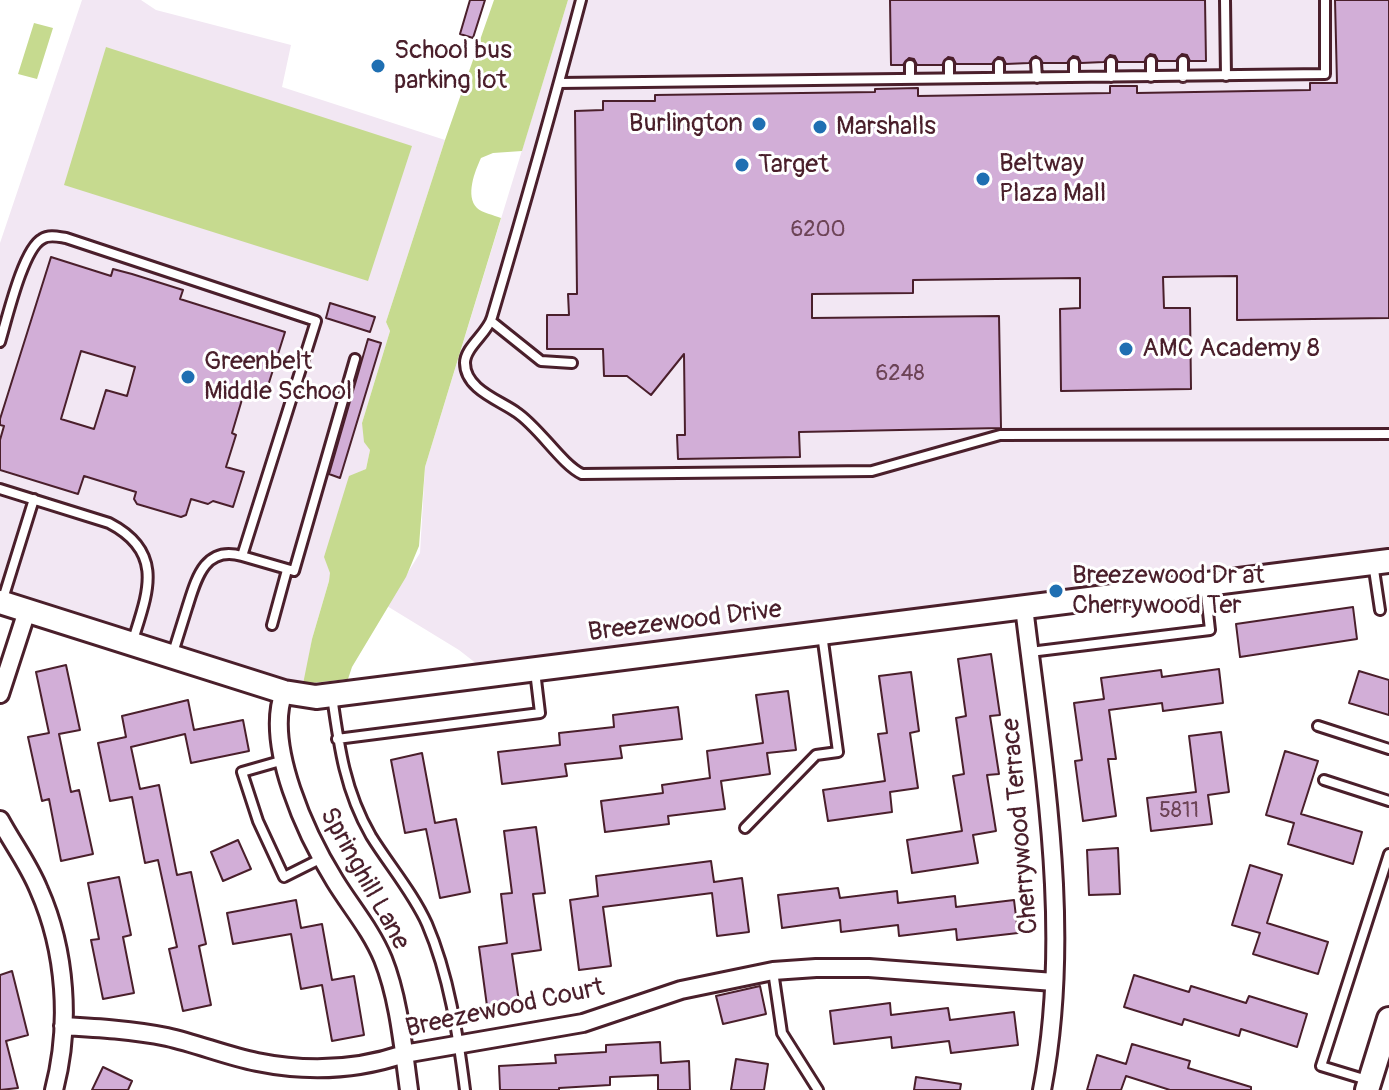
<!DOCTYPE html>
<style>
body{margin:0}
canvas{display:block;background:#fff}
</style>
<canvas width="1389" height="1090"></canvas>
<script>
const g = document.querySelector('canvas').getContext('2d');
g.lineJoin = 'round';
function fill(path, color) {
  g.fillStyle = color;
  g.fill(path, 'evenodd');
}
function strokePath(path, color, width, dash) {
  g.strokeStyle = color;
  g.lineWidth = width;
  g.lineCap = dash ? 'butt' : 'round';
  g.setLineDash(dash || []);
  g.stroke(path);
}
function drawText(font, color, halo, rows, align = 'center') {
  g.font = font + ' Pangolin,sans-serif';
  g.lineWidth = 6;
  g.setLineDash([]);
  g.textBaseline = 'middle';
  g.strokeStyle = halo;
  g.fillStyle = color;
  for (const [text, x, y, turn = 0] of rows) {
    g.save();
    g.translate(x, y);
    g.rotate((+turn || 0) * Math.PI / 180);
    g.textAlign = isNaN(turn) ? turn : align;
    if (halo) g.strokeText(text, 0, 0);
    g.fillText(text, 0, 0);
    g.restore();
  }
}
fill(new Path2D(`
 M82,0H141L156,10L291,45L282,87L445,140L386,322L390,331L362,423L370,450L366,469L349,477L329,581L312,639L302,697L0,602V243Z
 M568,0H1389V561L491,675L459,650L387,606L420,553L425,467Z`), '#f2e7f3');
fill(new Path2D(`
 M494,0H568L522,151L493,153L481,158C475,171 465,196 477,208C482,213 494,215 501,218L425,467L419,546L406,577L352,667L348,679L303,684L312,639L329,581L330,573L324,557L349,476L366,469L370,450L364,442L362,423L390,331L386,322L445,140Z
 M34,23L53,28L37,79L18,74Z
 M106,47L412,146L368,281L64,185Z`), '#c6da8f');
const building = new Path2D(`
 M470,0H485L473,38L460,34Z
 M890,0H1205L1206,61H1190L1187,55L1182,54L1176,61H1158L1155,55L1150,54L1144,62H1118L1115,56L1110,55L1104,62L1081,63L1078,57L1073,56L1067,63H1043L1036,56L1032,58L1029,63L1006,64L1003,58L998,57L992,64H956L953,58L948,57L942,65H917L914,59L909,58L903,65H891Z
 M1335,0H1389V318L1237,320V276L1163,277L1164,308H1190L1191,389L1061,391L1060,309L1080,308V278L913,280V293L812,294V318L999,316L1001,428L799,432L800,457L678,459L677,435H685L684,354L651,395L627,376H604L603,349H547V315H569L568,294H577L575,111L603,110V101H655V95L875,92V89L918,88V96L1110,93V86H1137V93L1310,90V83H1337Z
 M51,257L111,276L113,269L132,274L183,290L180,299L285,332L266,392L246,386L232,433L236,435L226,467L244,472L233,507L213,501L208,504L191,499L186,515L181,517L137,504L134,499L136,492L84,476L78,494L0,470V440L4,426L0,425V419ZM81,351L135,367L127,396L106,390L94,429L61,419Z
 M330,303L375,317L370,332L326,318Z
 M368,339L381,343L340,478L329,474Z
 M1353,607L1357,639L1240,657L1236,624Z
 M991,654L1000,715L990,716L999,774L987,775L996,831L973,835L978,863L912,873L907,840L962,831L953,776L964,774L956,718L966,716L958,659Z
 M66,665L80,730L59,734L71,792L79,790L93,854L61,861L49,799L42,801L28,737L49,733L36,672Z
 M1219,669L1223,703L1163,711L1162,703L1109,710L1116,759H1108L1116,816L1083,821L1075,761L1082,760L1074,703L1104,699L1101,678L1161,670L1162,677Z
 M1359,671L1389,680V715L1349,703Z
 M911,672L919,731L910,733L918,788L890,792L892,812L828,821L823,790L885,781L878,734L887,733L879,676Z
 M788,691L796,750L767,753L770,774L721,781L725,809L668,816L669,824L605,832L601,801L663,793L662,785L710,778L707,751L763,743L756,695Z
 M188,700L194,730L243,720L249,751L191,763L185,734L131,747L140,789L159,785L177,875L191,872L206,944L199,946L211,1005L183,1011L169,949L177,947L158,860L145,863L132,797L110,801L98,743L126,737L122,716Z
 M678,707L682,739L620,746L622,758L565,764L567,776L502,784L498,752L560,745L559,733L614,727L613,715Z
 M1221,732L1229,792L1208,795L1212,824L1151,831L1147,798L1196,792L1189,736Z
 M1285,751L1318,761L1301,814L1362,832L1353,864L1288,844L1294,823L1266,815Z
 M422,753L435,823L456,819L470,892L440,898L426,829L405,833L391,760Z
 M536,827L545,893L533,894L541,950L512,954L519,1002L487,1006L479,947L507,943L501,894L512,893L504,831Z
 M238,840L251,869L223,881L211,852Z
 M1118,848L1120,894L1089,895L1087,850Z
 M711,861L714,882L742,878L749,932L717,936L712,893L603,907L611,966L579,970L570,900L598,896L596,876Z
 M1250,865L1282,875L1267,923L1328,942L1318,974L1253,954L1260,933L1232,925Z
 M119,877L131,935L123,937L134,993L103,999L91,940L99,939L88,883Z
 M838,888L840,898L897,891L898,903L955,896L956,907L1014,900L1018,933L957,940L956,929L899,936L898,925L841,932L840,920L782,928L778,895Z
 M296,900L301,928L322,924L332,980L354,976L364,1035L332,1041L322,985L301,989L291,934L233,944L227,913Z
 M12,971L28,1035L6,1041L18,1088L0,1090V975Z
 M1134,975L1189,992L1191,986L1246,1003L1249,996L1307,1014L1297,1047L1241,1029L1239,1036L1184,1019L1182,1025L1124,1007Z
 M760,986L766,1014L723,1024L716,996Z
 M890,1003L891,1015L948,1008L950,1020L1014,1012L1018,1045L951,1053L949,1041L892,1048L891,1037L834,1044L830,1011Z
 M660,1042L661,1063L689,1061L690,1090H658V1075L610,1077V1085L559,1088V1090H500L499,1066L556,1063L555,1055L606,1052V1045Z
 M1132,1044L1190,1061L1188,1068L1251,1087V1090H1170L1126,1076L1121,1090H1087L1097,1055L1126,1064Z
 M736,1059L768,1064L764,1090H731Z
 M103,1067L132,1081L128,1090H92Z
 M916,1077L961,1084L960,1090H914Z`);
fill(building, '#d2aed7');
strokePath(building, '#4a1f2b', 2);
const lane = new Path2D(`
 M581,0C553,106 523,212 492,317C488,333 465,347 465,363C465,389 499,400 516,412C539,427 562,465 582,474L872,471L1000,435L1389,434
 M1225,0L1226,76
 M1151,61V77
 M1183,61V77
 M1111,62V77
 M1036,63L1037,78
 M1074,63V77
 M949,64V78
 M910,65V79
 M999,78V64
 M559,83L1325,74V0
 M491,321L541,361L572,363
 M0,342C7,319 23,249 42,239C49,234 59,237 66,238L316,321L242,556L294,571L355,359
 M0,489L109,523C165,552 148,592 133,640
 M1373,563L1380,610
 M2,602L34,499
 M272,625L287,570
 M1030,652L1210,630L1205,585
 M172,656C177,640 182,624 187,608C196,580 204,545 242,556
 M332,696C339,747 345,791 371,836C389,865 413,893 427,924C449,975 458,1035 465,1090
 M1318,726L1389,749
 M337,739L540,713L535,671
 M284,760L242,772L258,821L284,877L322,858
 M1324,780L1389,801
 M745,828L816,755L838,752L822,634
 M773,971L782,1033L818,1090
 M1367,1080L1321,1066L1389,854`);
const street = new Path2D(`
 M1024,607C1043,766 1073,930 1042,1090
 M284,692C264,745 307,836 335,881C351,907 371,930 383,959C399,999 403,1047 409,1090
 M0,694L27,611
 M0,820C13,844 29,865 39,890C66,951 71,1025 54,1090
 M63,1026C98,1028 133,1030 167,1037C198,1044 227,1056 257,1062C306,1072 357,1070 404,1054L583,1023L681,990L773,971L816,968H869L1054,982`);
const secondary = new Path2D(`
 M0,602L284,692L316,697L1389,561
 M1367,1090L1389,1019`);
strokePath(lane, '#4a1f2b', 14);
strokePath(street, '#4a1f2b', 22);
strokePath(secondary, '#4a1f2b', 28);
strokePath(lane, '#fff', 8);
strokePath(street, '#fff', 16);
strokePath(secondary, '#fff', 22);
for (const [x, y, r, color] of [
 [378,66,8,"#1f6fb2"],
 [759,124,8,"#1f6fb2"],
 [820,127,8,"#1f6fb2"],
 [742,165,8,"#1f6fb2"],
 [983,179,8,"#1f6fb2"],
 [1126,349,8,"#1f6fb2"],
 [188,377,8,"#1f6fb2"],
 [1056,591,8,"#1f6fb2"]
]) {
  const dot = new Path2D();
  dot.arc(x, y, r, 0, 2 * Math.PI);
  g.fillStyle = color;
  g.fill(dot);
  strokePath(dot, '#fff', 3);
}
drawText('22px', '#6c4356', null, [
 ["6200",818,230],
 ["6248",900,374],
 ["5811",1179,811]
]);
drawText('26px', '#4a1f2b', '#fff', [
 ["School bus",394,51],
 ["parking lot",394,81],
 ["Burlington",743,124,"right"],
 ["Marshalls",836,127],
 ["Beltway",999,164],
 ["Plaza Mall",999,194],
 ["Target",758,165],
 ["AMC Academy 8",1142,349],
 ["Greenbelt",204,362],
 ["Middle School",204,392],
 ["Breezewood Dr at",1072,576],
 ["Cherrywood Ter",1072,606]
], 'left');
drawText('26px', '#4a1f2b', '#fff', [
 ["Breezewood Drive",685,622,-7],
 ["Cherrywood Terrace",1021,826,-95],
 ["Springhill Lane",364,879,61],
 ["Breezewood Court",505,1009,-12]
]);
</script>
